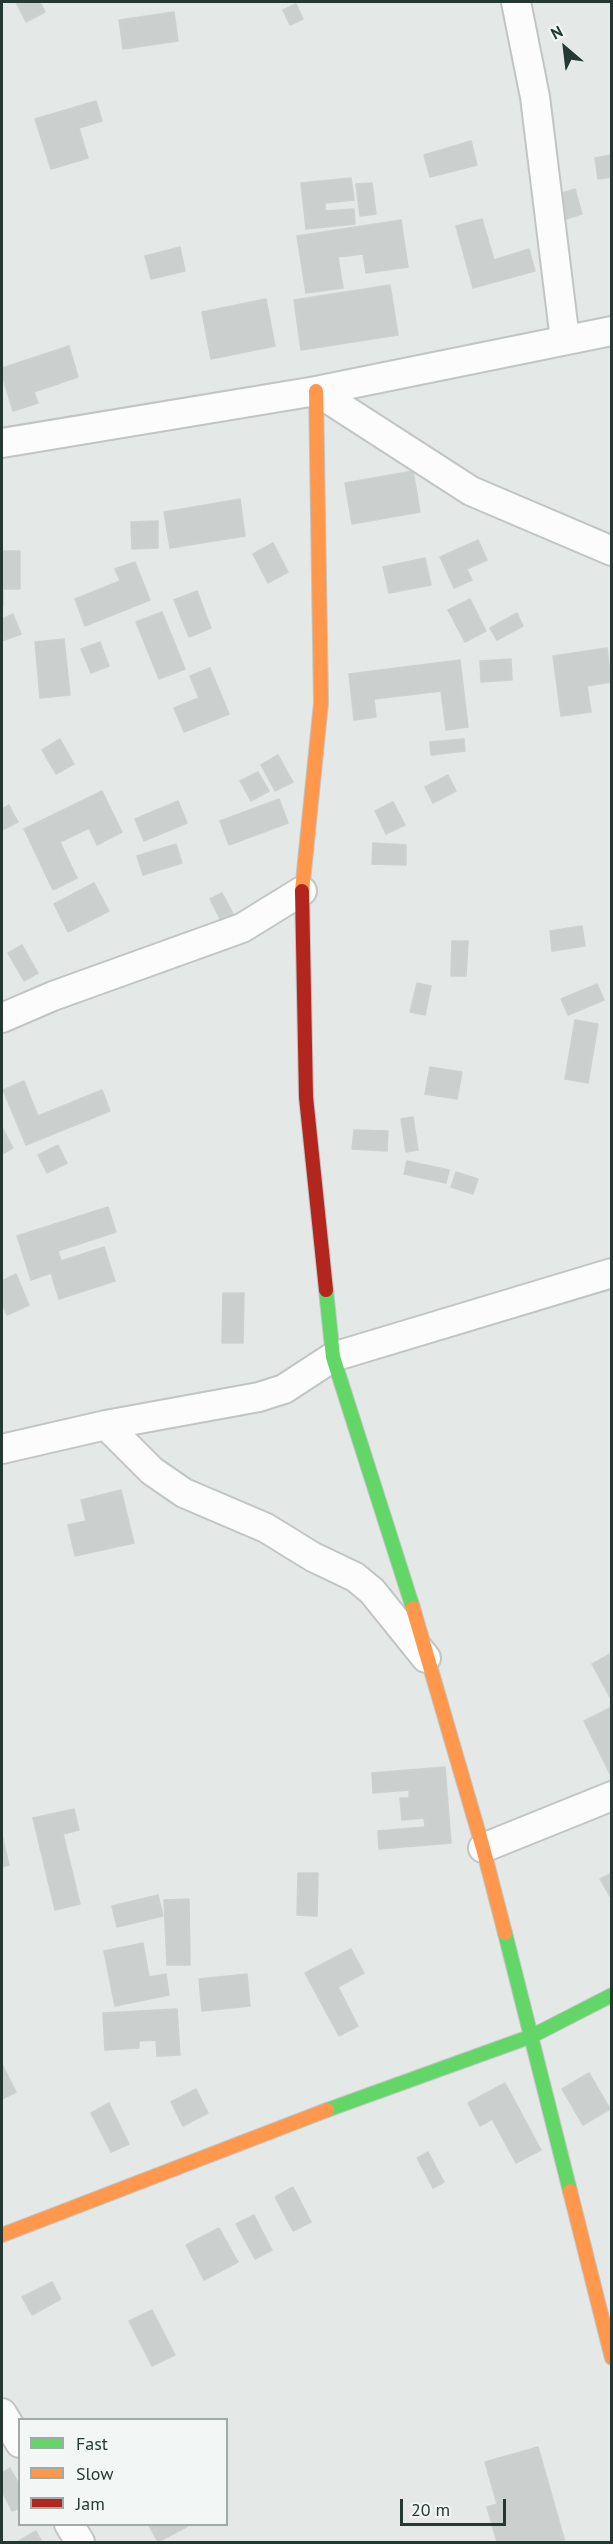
<!DOCTYPE html>
<style>
body{margin:0}
#map{position:relative;width:613px;height:2544px;overflow:hidden;background:#e4e8e6;font-family:"PT Sans",sans-serif}
canvas{display:block}
.frame{position:absolute;inset:0;border:3px solid #243933;pointer-events:none}
.legend{position:absolute;left:18px;top:2418px;width:210px;height:108px;box-sizing:border-box;background:#f2f7f5;border:2px solid #a0aba7;margin:0;padding:8px 10px;list-style:none;font-size:18px;color:#243933}
.legend li{display:flex;align-items:center;gap:12px;height:30px}
.legend b{width:30px;border:2px solid #a0aba7}
.north{position:absolute;left:535px;top:18px;width:60px;height:60px;-webkit-text-stroke:4px #f2f7f5;paint-order:stroke;rotate:332deg;font-size:16px;font-weight:700;line-height:24px;text-align:center;color:#243933}
.north::after{content:'';display:block;margin:auto;width:21px;height:27px;background:#243933;clip-path:polygon(50% 0,100% 100%,50% 72%,0 100%)}
.scale{position:absolute;left:400px;top:2499px;width:106px;height:27px;box-sizing:border-box;border:3px solid #243933;border-top:0;padding-left:8px;font-size:18px;line-height:21px;white-space:nowrap;color:#243933;-webkit-text-stroke:4px #f2f7f5;paint-order:stroke}
</style>
<div id="map">
<canvas width="613" height="2544"></canvas>
<div class="frame"></div>
<ul class="legend">
<li><b style="height:8px;background:#63d668"></b>Fast</li>
<li><b style="height:8px;background:#ff974d"></b>Slow</li>
<li><b style="height:8px;background:#b3261e"></b>Jam</li>
</ul>
<div class="north">N</div>
<div class="scale">20 m</div>
</div>
<script>
const g = document.querySelector('canvas').getContext('2d');
g.lineJoin = 'round';
function fill(path, color) {
  g.fillStyle = color;
  g.fill(path, 'evenodd');
}
function strokePath(path, color, width, dash) {
  g.strokeStyle = color;
  g.lineWidth = width;
  g.lineCap = dash ? 'butt' : 'round';
  g.setLineDash(dash || []);
  g.stroke(path);
}
const building = new Path2D(`
 M16,2H40L45,12L26,22Z
 M296,4L303,19L290,25L283,10Z
 M174,12L178,41L123,49L119,20Z
 M96,101L102,121L79,128L88,158L51,169L35,119Z
 M471,141L477,165L430,177L424,155Z
 M612,155V177L598,179L595,158Z
 M351,178L354,200L325,203V211L354,209L355,224L306,229L301,183Z
 M372,183L376,214L360,216L356,184Z
 M575,189L582,214L563,220L556,195Z
 M482,219L494,260L529,249L535,271L473,288L456,226Z
 M401,220L408,267L366,273L363,254L338,257L343,288L306,293L297,236Z
 M180,247L185,271L151,279L145,256Z
 M390,285L398,335L301,350L294,300Z
 M266,299L275,346L211,359L202,312Z
 M69,346L78,377L34,392L38,403L13,411L2,375V368Z
 M413,471L420,512L352,524L345,483Z
 M240,499L245,536L170,548L164,512Z
 M158,521V548L132,549L131,522Z
 M478,540L487,560L467,569L472,580L454,588L440,557Z
 M273,543L288,572L268,583L253,554Z
 M2,551H20V589H3V606H2Z
 M425,558L431,585L389,593L383,567Z
 M135,562L150,600L85,626L75,599L120,581L115,569Z
 M197,591L211,628L189,637L174,600Z
 M470,599L486,631L465,642L448,610Z
 M162,612L185,669L159,679L136,622Z
 M517,613L523,626L497,640L490,628Z
 M13,614L21,634L2,641V619Z
 M64,639L70,695L40,698L35,642Z
 M100,642L109,666L91,673L81,649Z
 M607,648L611,682L587,686L591,712L561,716L553,656Z
 M511,659L512,680L481,682L480,661Z
 M460,660L468,727L446,730L441,691L374,699L376,717L354,720L349,674Z
 M210,668L229,714L184,732L174,708L199,698L190,676Z
 M60,739L74,764L56,774L42,750Z
 M464,739L465,751L431,755L430,742Z
 M278,755L293,782L275,791L261,765Z
 M258,772L269,791L251,801L240,781Z
 M448,775L456,791L433,803L425,787Z
 M102,791L122,832L97,845L89,828L60,842L77,878L53,890L24,829Z
 M279,799L288,823L229,845L220,821Z
 M178,801L187,823L144,841L135,819Z
 M393,802L405,825L386,834L375,811Z
 M9,805L18,822L2,830V809Z
 M373,843L406,845V865L372,864Z
 M176,844L182,863L143,875L137,856Z
 M94,883L109,911L68,932L54,904Z
 M222,893L237,921L224,927L210,899Z
 M582,926L585,946L552,951L550,931Z
 M452,941H468L466,976H451Z
 M22,945L38,973L24,981L8,953Z
 M417,983L431,986L425,1015L410,1012Z
 M597,984L604,1000L568,1015L561,999Z
 M575,1020L598,1024L588,1083L565,1079Z
 M430,1067L462,1072L457,1099L425,1094Z
 M24,1081L38,1116L102,1090L110,1111L26,1145L3,1090Z
 M413,1117L418,1150L406,1152L401,1119Z
 M2,1127L13,1148L2,1154Z
 M354,1130L388,1131L387,1151L352,1149Z
 M58,1145L67,1163L47,1173L38,1155Z
 M407,1161L449,1170L446,1183L404,1174Z
 M456,1172L478,1179L473,1194L451,1187Z
 M108,1207L116,1232L58,1251L61,1261L104,1247L115,1281L59,1299L51,1273L31,1280L17,1236Z
 M16,1274L29,1305L7,1315L2,1303V1281Z
 M223,1293H244L243,1343H222Z
 M121,1490L134,1543L75,1556L68,1525L86,1521L81,1500Z
 M612,1653V1701L592,1664Z
 M612,1707V1776H611L584,1721Z
 M445,1767L451,1843L379,1849L378,1831L425,1827L424,1818L402,1820L400,1798H409V1790L373,1793L372,1773Z
 M74,1809L79,1830L63,1834L80,1904L55,1910L33,1818Z
 M2,1835L9,1865L2,1867Z
 M298,1873H318L317,1916L297,1915Z
 M612,1873V1900L600,1879Z
 M158,1895L163,1916L117,1927L112,1906Z
 M189,1899L190,1965H167L164,1900Z
 M143,1943L149,1977L166,1974L169,1995L115,2006L104,1951Z
 M351,1949L364,1973L338,1987L358,2026L339,2036L305,1973Z
 M247,1974L250,2006L202,2011L199,1979Z
 M177,2009L180,2055L157,2056L156,2040L139,2041V2048L105,2050L103,2013Z
 M2,2064L16,2092L2,2099Z
 M589,2073L610,2109L583,2125L562,2089Z
 M505,2083L541,2150L516,2163L492,2119L480,2126L468,2103Z
 M196,2089L208,2113L183,2126L171,2102Z
 M109,2103L129,2144L111,2152L91,2113Z
 M428,2152L444,2182L433,2188L417,2158Z
 M293,2187L311,2222L293,2231L275,2197Z
 M254,2215L272,2250L255,2259L236,2224Z
 M219,2228L238,2262L204,2280L186,2245Z
 M52,2282L61,2299L32,2315L22,2297Z
 M152,2310L175,2355L152,2366L129,2321Z
 M538,2447L565,2542H497L487,2507L497,2504L485,2462Z
 M10,2468L20,2486V2508L12,2511L2,2491V2473Z
 M148,2524H187L188,2526L158,2542Z
 M36,2531L42,2542H17Z`);
fill(building, '#cbd0ce');
strokePath(building, '#cdd1cf', 1.5);
const street = new Path2D(`
 M516,2L535,97L565,340
 M316,391L471,491L612,551
 M2,443L316,391L612,331
 M2,1018L53,996L242,928L302,891
 M106,1425L152,1471L184,1493L266,1528L313,1557L355,1577L372,1591L426,1658
 M2,1449L106,1425L259,1397L284,1389L333,1357L612,1273
 M483,1848L612,1796
 M2,2413L20,2443
 M69,2524L80,2542`);
const fast = new Path2D(`
 M326,1290L333,1357L413,1608
 M505,1933L570,2191
 M327,2110L532,2036L612,1995`);
const slow = new Path2D(`
 M302,891L321,703L316,391
 M413,1608L483,1848L505,1933
 M570,2191L612,2358
 M2,2235L327,2110`);
const jam = new Path2D(`
 M302,891L306,1097L326,1290`);
strokePath(street, '#c1c5c3', 32);
strokePath(fast, '#c0c6c3', 16);
strokePath(slow, '#c0c6c3', 16);
strokePath(jam, '#c0c6c3', 16);
strokePath(street, '#fbfcfb', 28);
strokePath(fast, '#63d668', 14);
strokePath(slow, '#ff974d', 14);
strokePath(jam, '#b3261e', 14);
</script>
